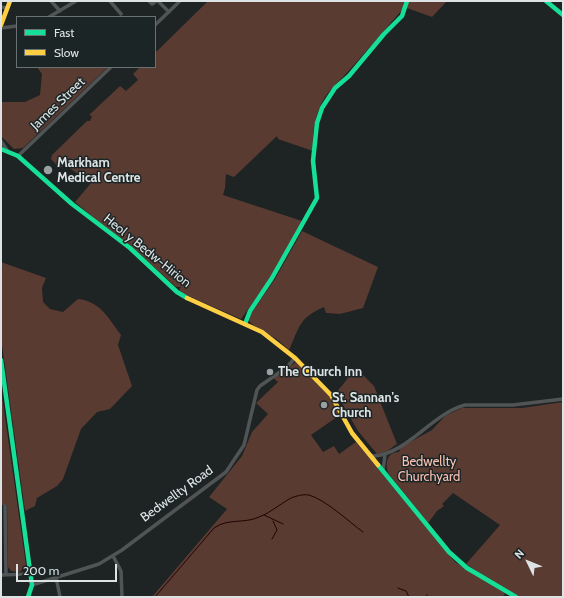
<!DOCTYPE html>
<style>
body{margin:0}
#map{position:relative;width:564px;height:598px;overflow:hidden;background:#1e2324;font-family:Cabin,sans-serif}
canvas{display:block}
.frame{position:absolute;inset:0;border:2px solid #dde3e4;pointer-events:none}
.legend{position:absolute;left:16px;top:16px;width:140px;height:52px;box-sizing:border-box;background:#1c2526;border:1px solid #697172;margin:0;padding:5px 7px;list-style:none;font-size:12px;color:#dde3e4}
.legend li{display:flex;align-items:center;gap:8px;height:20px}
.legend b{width:20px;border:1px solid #697172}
.north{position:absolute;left:508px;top:542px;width:40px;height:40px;-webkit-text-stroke:3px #1c2526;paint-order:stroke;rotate:313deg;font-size:11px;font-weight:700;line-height:16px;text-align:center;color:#dde3e4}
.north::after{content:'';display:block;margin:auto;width:14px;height:18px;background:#dde3e4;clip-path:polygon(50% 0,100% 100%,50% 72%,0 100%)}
.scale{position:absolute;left:16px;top:564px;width:101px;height:18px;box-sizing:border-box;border:2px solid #dde3e4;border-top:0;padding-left:5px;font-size:12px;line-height:14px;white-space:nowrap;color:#dde3e4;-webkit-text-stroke:3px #1c2526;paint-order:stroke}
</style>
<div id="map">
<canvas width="564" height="598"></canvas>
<div class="frame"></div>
<ul class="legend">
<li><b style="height:5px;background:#16e098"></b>Fast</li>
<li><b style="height:5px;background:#ffcf43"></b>Slow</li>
</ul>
<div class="north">N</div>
<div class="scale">200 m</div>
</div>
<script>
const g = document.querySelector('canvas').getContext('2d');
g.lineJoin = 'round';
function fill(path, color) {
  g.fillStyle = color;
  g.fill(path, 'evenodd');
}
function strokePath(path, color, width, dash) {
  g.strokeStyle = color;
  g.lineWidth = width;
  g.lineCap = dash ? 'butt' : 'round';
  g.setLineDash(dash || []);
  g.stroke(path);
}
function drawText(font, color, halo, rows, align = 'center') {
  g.font = font + ' Cabin,sans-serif';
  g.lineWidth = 3;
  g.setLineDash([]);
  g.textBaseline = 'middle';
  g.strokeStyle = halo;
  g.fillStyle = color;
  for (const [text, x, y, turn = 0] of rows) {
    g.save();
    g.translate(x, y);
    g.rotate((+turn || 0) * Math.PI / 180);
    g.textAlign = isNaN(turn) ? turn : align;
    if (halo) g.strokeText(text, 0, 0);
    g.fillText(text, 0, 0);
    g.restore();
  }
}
fill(new Path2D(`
 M208,1H404L403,9C386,28 370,47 354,65C347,73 340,80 333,87C316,105 312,128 313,151L278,139L277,136L234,177L226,174L225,188L223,195L302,221L271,277L241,319L184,294L179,290L181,287H176L130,245L102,225L75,202L91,183L65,165L60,168L51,159L52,155L87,121H90L92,116L89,115L120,86L126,91L138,80L133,74L140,67H155V53Z
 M408,1H447L432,17L407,8Z
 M37,67H108L23,148L14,149L1,136V102H25L40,95L42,74Z
 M302,231L378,267L363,308L340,314L326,313L324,307C299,318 300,326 289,350L278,340L253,325L249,321L250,315L275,279Z
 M1,262L46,278L42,288L43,302L50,309L63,312L78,299C100,301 109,319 121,335L118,345L132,386L110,409L97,412L81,429L63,479L57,486L37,498L35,506L25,511L1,338Z
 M296,362L332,399L339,412L337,417L311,435L323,452L334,446L339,454L356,442L455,562L505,593L503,597H152L227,509L209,497L242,456L252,432L268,414L256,403L278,382L273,378Z
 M356,368L374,386L397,444L387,451L377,454L358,431L336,393Z
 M1,389L26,565L20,572L11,571L8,567L7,505H1Z
 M563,402V597H519L486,578L466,564L500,525L453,493L442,504L444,506L437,511L428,523L388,473C385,463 387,452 399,452L401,447L432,430L445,416L462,408H522Z`), '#593b32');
strokePath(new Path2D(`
 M264,515L283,524
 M272,539L277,530L273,521
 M398,588L406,591L409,597
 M427,595V597
 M155,597L214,528C228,518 244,524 259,517C270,513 280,504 291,498C296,496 303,494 309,495C326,500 348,521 363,532`), '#210303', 1);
strokePath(new Path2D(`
 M51,1L60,11
 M110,1L121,14
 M149,1L152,4L156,1
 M158,1L169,12
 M1,7L7,8
 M49,17L76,1
 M155,25L180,1
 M1,28L17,26
 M1,141L7,150
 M18,156L111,67
 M372,456C407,455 431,414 465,405H513L563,399
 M383,470L385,455
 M5,506L6,574
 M113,556L121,571L122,597
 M1,575L30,574
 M56,577L60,597
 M32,585L99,564L122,550L226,472L244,445L257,390L260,386L287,367L295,358`), '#515454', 3.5);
strokePath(new Path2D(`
 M546,1L563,15
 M1,149L18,156L72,204L130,248L177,292L187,298
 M245,324L250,311L272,278L317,198L313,161L317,123L322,108L335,88L349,76L384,34L402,16L407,1
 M1,360L32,585L28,597
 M378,465L449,552L467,568L516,597`), '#16e098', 4.5);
strokePath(new Path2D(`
 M1,25L10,1
 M187,298L262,332L295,358L331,395L352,433L378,465`), '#ffcf43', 4.5);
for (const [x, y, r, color] of [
 [48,170,5,"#9aa0a1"],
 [270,372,4,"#9aa0a1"],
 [324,405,4,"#9aa0a1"]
]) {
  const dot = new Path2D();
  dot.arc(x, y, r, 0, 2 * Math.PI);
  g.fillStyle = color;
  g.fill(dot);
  strokePath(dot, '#1c2526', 1.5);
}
drawText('13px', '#dde3e4', '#1c2526', [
 ["James Street",58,104,-44],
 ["Heol y Bedw-Hirion",147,251,39],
 ["Bedwellty Road",177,494,-36]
]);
drawText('bold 13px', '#dde3e4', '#1c2526', [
 ["Markham",57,163],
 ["Medical Centre",57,178],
 ["The Church Inn",278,372],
 ["St. Sannan's",332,398],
 ["Church",332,413]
], 'left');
drawText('13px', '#f9c1b2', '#1c2526', [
 ["Bedwellty",429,462],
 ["Churchyard",429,477]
]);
</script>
